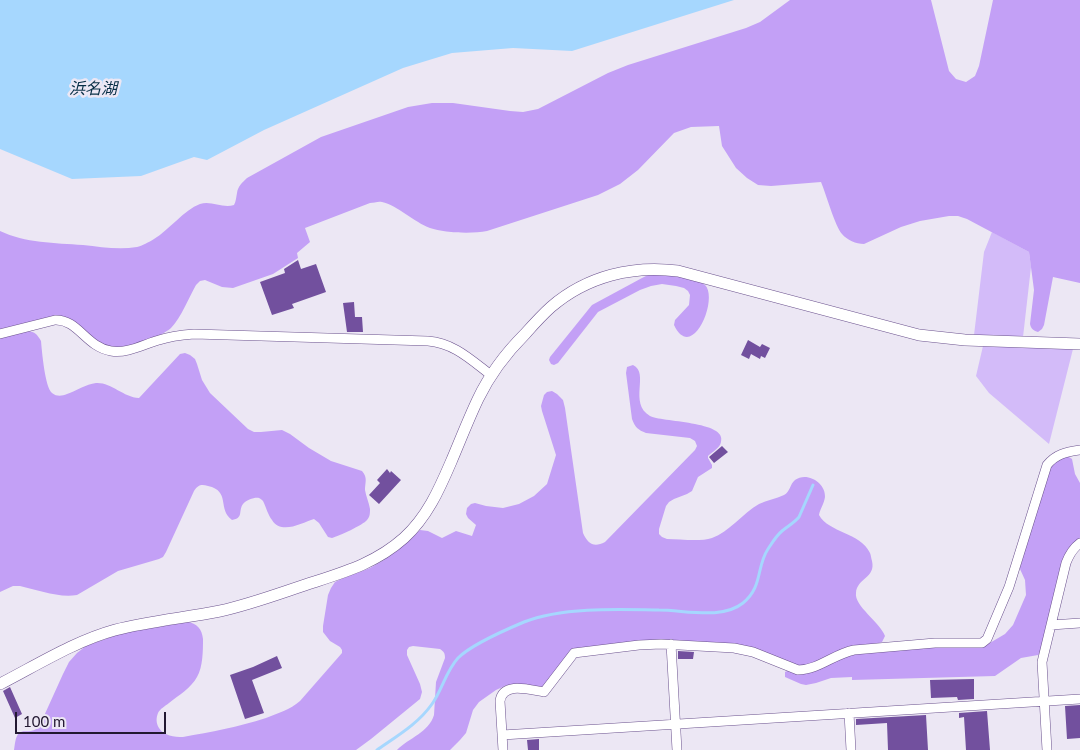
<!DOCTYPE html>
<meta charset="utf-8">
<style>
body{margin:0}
#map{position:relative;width:1080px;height:750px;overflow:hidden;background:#ece7f4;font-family:Lato,sans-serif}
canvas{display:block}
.scale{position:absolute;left:15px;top:712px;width:151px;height:22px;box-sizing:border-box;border:2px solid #221831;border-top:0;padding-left:6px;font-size:15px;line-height:18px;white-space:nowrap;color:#221831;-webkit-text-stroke:4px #ece7f4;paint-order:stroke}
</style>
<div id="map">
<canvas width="1080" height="750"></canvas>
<div class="scale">100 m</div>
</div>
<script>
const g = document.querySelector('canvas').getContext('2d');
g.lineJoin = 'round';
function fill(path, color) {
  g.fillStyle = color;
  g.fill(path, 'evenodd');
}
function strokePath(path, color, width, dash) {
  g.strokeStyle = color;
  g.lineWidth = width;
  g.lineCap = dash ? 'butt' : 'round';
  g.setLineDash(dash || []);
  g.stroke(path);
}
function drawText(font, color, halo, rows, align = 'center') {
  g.font = font + ' Lato,"Noto Sans JP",sans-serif';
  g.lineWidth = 5;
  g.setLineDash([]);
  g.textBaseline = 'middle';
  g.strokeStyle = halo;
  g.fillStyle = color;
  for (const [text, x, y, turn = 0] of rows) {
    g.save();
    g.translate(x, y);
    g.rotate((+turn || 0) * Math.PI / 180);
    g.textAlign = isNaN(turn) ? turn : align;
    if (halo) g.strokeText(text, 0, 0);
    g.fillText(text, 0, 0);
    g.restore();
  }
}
fill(new Path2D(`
 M992,232L1029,252L1031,267L1023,337L974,335L984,252Z
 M983,346L1073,349L1049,444L989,393L976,376Z`), '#d3bbf9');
fill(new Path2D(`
 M790,0H931L949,71L956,79L966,82L975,76L979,66L993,0H1080V283L1053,277L1044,325L1042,329L1038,332C1034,331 1031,329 1030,324L1034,290L1029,252L967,219L958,216H949L920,221L901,227L864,244C856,244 847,240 842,234C835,226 826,194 821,182L771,186L758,185L747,178L736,168L722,146L719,126L691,127L674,133L638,170L620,184L598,195L487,231C472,234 444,233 430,228C414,222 397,205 382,202C378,201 374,203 370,203L305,228L310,242L297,253L298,258L273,274L233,288L222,287L205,280L200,281L196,285C189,297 181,318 171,328C163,336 125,349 114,348C109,347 103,345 99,343C96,342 93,338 90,336C78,326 71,315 54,316L0,330V231C25,243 55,243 83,245C101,247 119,250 137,247C142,246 149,242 154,239C169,230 184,210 200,204C211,200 223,209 234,205C236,201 236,198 237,193C238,186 242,183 247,178L321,137L408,107L432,103H453L510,111L523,112L538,109L608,73L628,65L746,28L760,22Z
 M648,275C660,274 696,277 705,285C719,299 692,363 674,325L675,320L689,305L690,295L688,291L684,288L676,286L662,284L651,286L640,290L598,312L558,363L554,365L551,364L549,360L550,357L592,305L642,278Z
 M28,331C35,332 37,334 41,341C42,352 45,387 52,393C57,397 62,396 67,394C76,391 86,384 96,383C111,382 123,397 139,398L180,354L185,353L190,355L195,359L197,364L202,380L210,393L248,429L254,432H261L282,430L290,434L309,448L331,461L362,471C368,478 365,482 365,490C366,496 369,503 370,509C370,513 370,517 367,520C363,525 339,536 332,538L328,537L319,523L314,519C302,523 281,535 272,520C268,515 266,507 263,501C262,500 261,499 259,498C255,497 246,500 243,504C238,511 244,518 232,520C217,509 231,491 208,486C201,484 198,485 194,491L166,552L163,557L159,559L118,571L77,595C58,598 38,590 20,586H13L0,592V338Z
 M633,365C650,373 628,403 650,416C660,422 728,421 721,442C720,448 712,452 708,456V458L712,465V468L698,477L692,491L687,494L674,499L669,502L666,506L659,529V534L662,537L667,539C680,539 700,542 712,538C729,532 743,513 759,504C767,500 776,499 784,495C790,492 790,484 795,480C807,471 826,483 825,497C824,504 820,509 819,515C829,533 860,532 870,553C871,555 871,558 872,561C876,578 857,578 856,593C854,606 880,622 885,636L882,642L805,666H798L755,648L734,644L661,640L576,649L542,687L507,685L496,690L479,702L473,710L466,733L460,740L450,750H397C409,738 429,732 434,715L436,682L445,658C445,653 444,652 440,649L413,646L409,647L407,650V655L420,684L422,692L420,699L371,739L356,750H14C15,745 15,737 19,733C24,729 32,734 39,727L63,674L69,662L77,653L86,646L114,636L129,632L187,622C197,623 202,629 203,639C203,650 203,667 197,677C191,688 179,695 169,703C165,706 160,709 158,713C156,718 156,723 159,728C164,736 174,737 183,737C211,732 238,727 266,718C278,713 290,710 300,701L342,653V650L340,647L330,641L323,632V626L328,595L331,588L335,582L341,579L370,568L384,560L398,550L420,530L428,531L442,538L456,531L472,536L476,525L468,518L466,514L467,508L471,504L475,503L486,506L503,508L519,504L534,496L547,484L556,455L542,411L541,406L544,395L547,392L552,391L557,394L563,400L565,408L583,533C588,544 594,548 605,542L695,450L697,446L695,441L690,438L646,433C638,430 635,427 632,419L626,373L627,367Z
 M1065,456L1069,457L1072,459L1075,474L1080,483V538C1071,545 1066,552 1062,562L1040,653L1038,655L1021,658L995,676L852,680V677L831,678L816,683L806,685L801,684L785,677V672L787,671L854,654L935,647H983L1005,634L1013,625L1026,595L1025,580L1020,569V567L1050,467L1054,462Z`), '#c3a0f6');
fill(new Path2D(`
 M0,0H734L572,51L513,48L452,53L403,68L264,130L207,160L194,157L141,176L72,179L0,149Z`), '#a6d7fe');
strokePath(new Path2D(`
 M377,750C397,736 418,724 432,704C442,690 446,671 458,658C472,644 505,630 524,622C561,607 618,609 659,610C685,610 722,620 743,603C763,587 756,567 768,549C772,543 776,536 782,531C788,526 794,523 799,517L813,485`), '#a6d7fe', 3);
fill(new Path2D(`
 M298,260L301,269L316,264L326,292L292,304L294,308L272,315L260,282L285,273L284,269Z
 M354,302L355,317H362L363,332H347L343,303Z
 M748,340L760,347L762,344L770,348L765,358L761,356L760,359L751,354L749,359L741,355Z
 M722,446L728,452L714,463L709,457Z
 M387,469L390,473L391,471L401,480L379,504L369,495L380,483L377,480Z
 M678,651L694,652L693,659H678Z
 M277,656L282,668L252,680L264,713L245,719L230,675L253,667Z
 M974,679V699L958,700L957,697L931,698L930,680Z
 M10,687L22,714L15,718L3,691Z
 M1080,705V738L1067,739L1065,706Z
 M987,711L990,750H966L964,717L959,718V713Z
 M926,715L928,750H888L887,723L856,725V719Z
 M539,739V750H528L527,740Z`), '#72509e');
const minor = new Path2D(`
 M0,334L55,320C78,319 86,347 111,351C127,354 144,344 159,340C171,336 182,335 194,334L428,341C454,343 471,360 491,375
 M1051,625L1080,623
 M671,644L677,750
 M849,713L851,750
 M502,735L1080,699
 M503,750L500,701C503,681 530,690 544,692L574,653L639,645L661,644L734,648L753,652L798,670C818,670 834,654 854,650L935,643H982L987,639L1009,587L1047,465C1056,454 1066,452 1080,450
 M1047,750L1042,662L1066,563C1069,555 1072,549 1080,543`);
const tertiary = new Path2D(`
 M0,684C37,665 75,641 115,630C150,621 185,618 220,611C252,604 283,592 314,582C348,571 377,562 404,538C427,517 439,490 451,462C460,441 468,420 478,399C490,374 505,354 525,334C533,325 542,315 551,307C587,276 633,265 678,271L919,335L965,340L1080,344`);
strokePath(minor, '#6b528e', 10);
strokePath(tertiary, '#6b528e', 12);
strokePath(minor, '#fff', 9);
strokePath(tertiary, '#fff', 11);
drawText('italic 16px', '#062d45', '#ece7f4', [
 ["浜名湖",93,89]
]);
</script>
